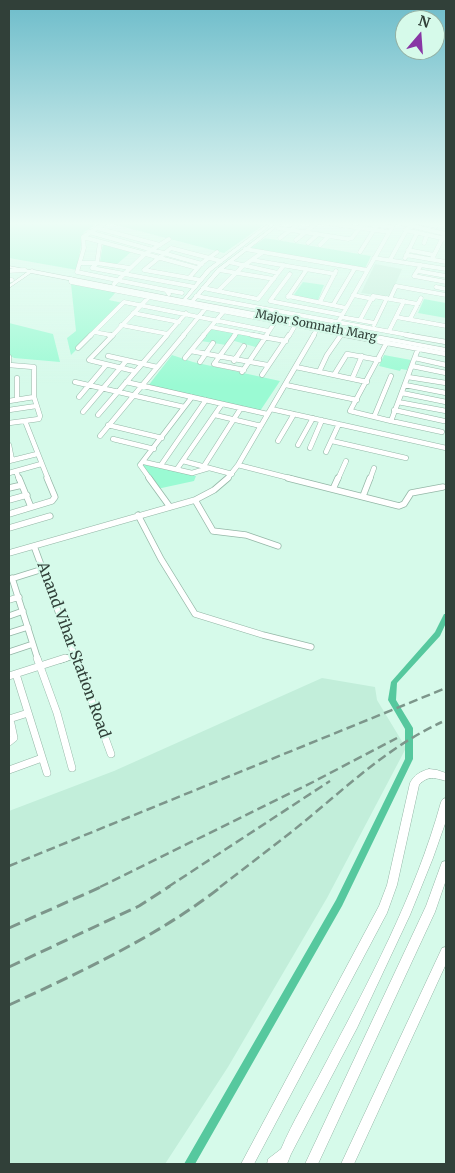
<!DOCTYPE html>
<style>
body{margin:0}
#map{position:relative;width:455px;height:1173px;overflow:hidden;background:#d6faea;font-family:Merriweather,serif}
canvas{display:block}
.frame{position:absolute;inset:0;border:10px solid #314039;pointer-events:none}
.north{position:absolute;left:395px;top:10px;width:50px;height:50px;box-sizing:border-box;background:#d6faea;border:1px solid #94b0a3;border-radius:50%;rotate:18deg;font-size:14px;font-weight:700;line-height:20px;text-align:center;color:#314039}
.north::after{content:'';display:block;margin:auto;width:18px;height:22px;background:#8836a5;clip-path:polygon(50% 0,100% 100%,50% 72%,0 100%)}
</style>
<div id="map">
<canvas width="455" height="1173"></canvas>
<div class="frame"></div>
<div class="north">N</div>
</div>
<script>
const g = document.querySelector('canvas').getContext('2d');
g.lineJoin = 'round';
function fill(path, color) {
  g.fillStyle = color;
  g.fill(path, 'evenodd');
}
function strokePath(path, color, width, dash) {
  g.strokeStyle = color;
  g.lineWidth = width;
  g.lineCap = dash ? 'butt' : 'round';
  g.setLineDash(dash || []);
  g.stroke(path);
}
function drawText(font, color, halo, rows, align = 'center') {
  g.font = font + ' Merriweather,serif';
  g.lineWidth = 4;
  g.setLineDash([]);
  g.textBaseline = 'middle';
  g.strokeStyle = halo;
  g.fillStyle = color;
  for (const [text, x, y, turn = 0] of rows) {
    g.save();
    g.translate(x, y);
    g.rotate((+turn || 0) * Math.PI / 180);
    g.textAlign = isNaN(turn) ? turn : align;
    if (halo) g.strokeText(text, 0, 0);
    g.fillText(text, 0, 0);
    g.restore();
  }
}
fill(new Path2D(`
 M375,264L402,269L390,297L361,293Z
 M322,678L375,687L377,700L406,748L327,898L228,1067L165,1164H9V811L114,771Z`), '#c2eeda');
fill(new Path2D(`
 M9,222H99L83,233L77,270L9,258Z
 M104,222H268L224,253Z
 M265,238L371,256L365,268L249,249Z
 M103,244L131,252L116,265L100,262Z
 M303,282L324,285L318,300L293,296Z
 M71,284L116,292L109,300L123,303L71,355L67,338L76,331Z
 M424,299L446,303V318L418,313Z
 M9,323L53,334L60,362L14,358L9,355Z
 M212,327L266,338L259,348L231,340L226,345L201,341Z
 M172,355L193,362L280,381L260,411L148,386Z
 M384,355L411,360L407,370L401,369L400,371L379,366Z
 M137,463L196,476L194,481L157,489Z`), '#9afad3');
fill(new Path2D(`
 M444,614H446V623L440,636L397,683L396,700L413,728V759L412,761L342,906L195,1164H184L336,900L405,759V729L388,700L391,682L435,632Z`), '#56c89e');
const streetFar3 = new Path2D(`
 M319,222L389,232
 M357,222L392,227
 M396,222L446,234
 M417,222L436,226
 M438,222L446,223
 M105,223L83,237L84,248L77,272L166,290L169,294
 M97,228L160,245
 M278,228L348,239L352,238L364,222
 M405,230L446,239
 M89,232L202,264
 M83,237L197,268
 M280,238L301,222
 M296,240L318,222
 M100,242L97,263L92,268L195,287
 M308,243L318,234
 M424,243L427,235
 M320,245L329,236
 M245,249L367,270
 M408,250L434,255
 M360,252L379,222
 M406,255L446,262
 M374,258L446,269
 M405,258L417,233
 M432,259L443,237
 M252,260L335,274
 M390,260L411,222
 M229,262L278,273
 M81,263H97L130,268
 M421,265L414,276L446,282
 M219,270L274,279
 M9,271L25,270
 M418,271L446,276
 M290,274L270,301L342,315
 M189,278L202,263L217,252
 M71,279V282L352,336
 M9,280H12
 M201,280L144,270L171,248L221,261
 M114,284L145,254L169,239
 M436,287L446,289
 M203,288L258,299L284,265
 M166,290L182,293
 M218,291L243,266L263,252
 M353,295L373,299
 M196,296L413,336
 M288,296L346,308
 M288,297L307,269
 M390,299L396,286L446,295
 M320,302L336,271
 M333,305L355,268
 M133,313L179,322
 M341,317L375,323
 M396,317L446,326
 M410,319L421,298
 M360,320L373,296L418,304
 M121,325L168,334
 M374,325L387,298
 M336,326L395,222
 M211,327L259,336
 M389,331L404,301
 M94,332L111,335
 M90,336L124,302L269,331
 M112,336L150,296
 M166,336L186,313
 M183,336L205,309
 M203,336L225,310
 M234,336L237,332
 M266,336L275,322
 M289,336L296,324
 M313,336L319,326
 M340,336L342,333`);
const streetFar2 = new Path2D(`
 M109,335H111
 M113,335L89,360L134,371
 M235,335L214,364L244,370
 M252,335L286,341
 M345,335L446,354
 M406,335L446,342
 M387,342L350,411L391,421
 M78,348L91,335
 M418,349L391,421L442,432
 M191,351L267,365
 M108,356L157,367
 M9,357V362
 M185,358L204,335
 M415,358L446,365
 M234,361L244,346
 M200,362L213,343
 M9,365L34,367V397L40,416L39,419L9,423
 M412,366L446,373
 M296,367L367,382
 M242,372L267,335
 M319,372L327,355L341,335
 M262,375L289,335
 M334,375L347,354L379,360
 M408,377L446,383
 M17,378V400
 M352,379L362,356
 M75,382L184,407
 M126,382L267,414
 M286,385L357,400
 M405,385L446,393
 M402,393L446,402
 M79,397L106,365
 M9,401L34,397
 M398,402L446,411
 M271,409L446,448
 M9,410L36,406
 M394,410L444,421
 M83,412L127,360
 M98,415L167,335
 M215,415L261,426
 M374,417L391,376
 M25,421L48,479
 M108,425L162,438
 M100,436L184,335
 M113,439L154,449
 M278,441L294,414
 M332,441L406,458
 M9,445L12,460
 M298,445L313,418
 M310,448L322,420
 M326,452L339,424
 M9,461L37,454
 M183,461L232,474
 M144,462L192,473L209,468
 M161,465L206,400
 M238,465L293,479
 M204,466L241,408
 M177,469L222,404
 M16,471L19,479
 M9,473L41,464
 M150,479L140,465L192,397
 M227,479L238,465L314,335
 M338,479L346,461
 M370,479L374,468`);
const streetFar1 = new Path2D(`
 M19,478L31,507
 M149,478L170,507
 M288,478L399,506L404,504L411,493L443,487
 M9,488L22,485
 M333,489L338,478
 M363,496L370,478
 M9,500L27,495
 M195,500L213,531L246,535L278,546
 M9,514L52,501L55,497L47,478
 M138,515L161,559L195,614L263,635L311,647
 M9,528L50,516
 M34,546L76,660
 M9,553L195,500L214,490L228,478
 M12,578L38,660
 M11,579L43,569
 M9,600L19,597
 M9,616L23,611
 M9,633L28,627
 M9,652L33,644
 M61,660L76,655`);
const street = new Path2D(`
 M37,658L57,713L72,768
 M76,658L111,754
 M16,674L47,773
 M9,676L65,658
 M9,719L28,713
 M9,742L14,738L10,719
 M9,770L42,758`);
const secondary = new Path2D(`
 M279,222H283L221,271L195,301L446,348V352L183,302L31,273L9,288V285L27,272L9,268V266L30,270L32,269L34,270L183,299L207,269L266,225H268V227L211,271L187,299L191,300L217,269Z
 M429,769L437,770L446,773V781C435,778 428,775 419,785L397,885L387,913L254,1164H241L379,906L387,885L410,783C414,775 421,771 429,769Z
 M446,798V821L433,858L410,915L357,1028L291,1154L287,1164H267L268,1159L281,1149C293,1121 309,1095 323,1068C368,983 415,896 441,802L443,799Z
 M446,861V880L435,912L318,1164H305L426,906L442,862Z
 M446,947V964L354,1164H341L442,948Z`);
strokePath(streetFar3, '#95b7a7', 4.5);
strokePath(streetFar2, '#95b7a7', 5.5);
strokePath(streetFar1, '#95b7a7', 7);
strokePath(street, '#95b7a7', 8);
strokePath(secondary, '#95b7a7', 1);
strokePath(streetFar3, '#fff', 4);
strokePath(streetFar2, '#fff', 4.5);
strokePath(streetFar1, '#fff', 5.5);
strokePath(street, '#fff', 7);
fill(secondary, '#fff');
strokePath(new Path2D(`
 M9,866L446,688
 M100,887L313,782L397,738
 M168,887L330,781
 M220,887C251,863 282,840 311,816C353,781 392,745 442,722`), '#7d968b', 2.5, [9, 4.5]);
strokePath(new Path2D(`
 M9,928L103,886
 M9,967L139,906L170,886
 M9,1005C83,971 158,936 222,886`), '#7d968b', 3, [12, 5.5]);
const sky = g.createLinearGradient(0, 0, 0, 386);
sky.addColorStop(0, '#6dbcca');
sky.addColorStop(0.58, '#edfdf6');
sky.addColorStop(1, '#edfdf600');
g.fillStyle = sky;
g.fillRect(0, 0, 455, 386);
drawText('12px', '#314039', '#d6faea', [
 ["Major Somnath Marg",316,326,11]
]);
drawText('15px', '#314039', '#d6faea', [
 ["Anand Vihar Station Road",73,650,70]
]);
</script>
